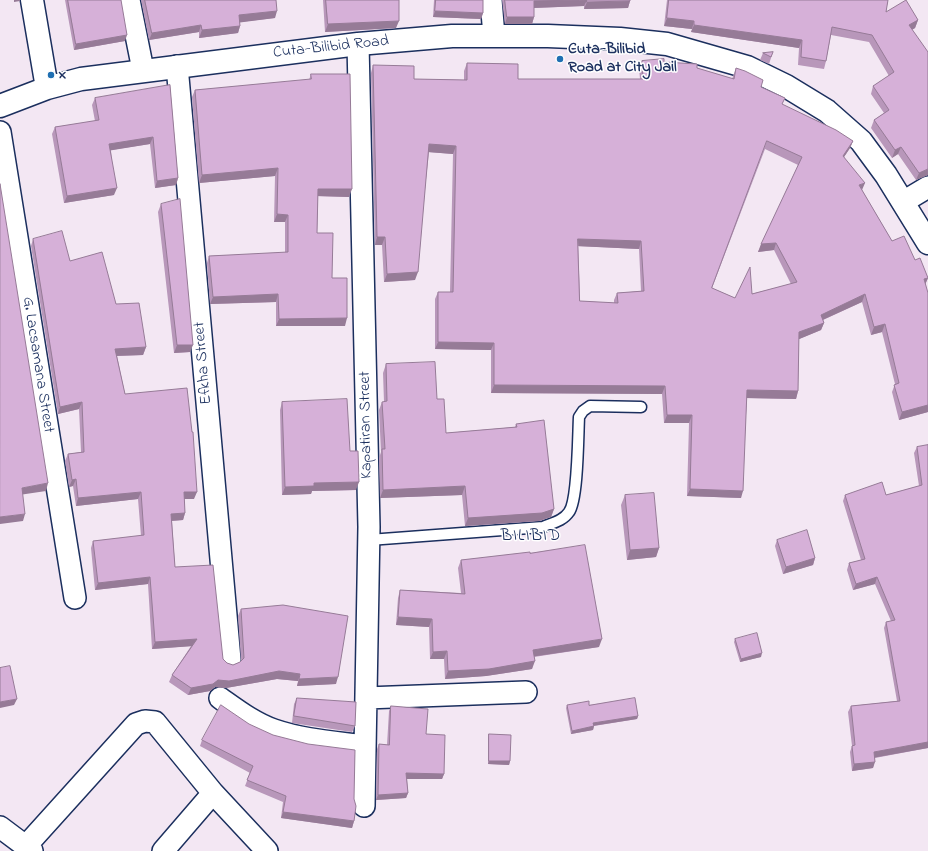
<!DOCTYPE html>
<style>
body{margin:0}
canvas{display:block;background:#f3e7f3}
</style>
<canvas width="928" height="851"></canvas>
<script>
const g = document.querySelector('canvas').getContext('2d');
g.lineJoin = 'round';
function strokePath(path, color, width, dash) {
  g.strokeStyle = color;
  g.lineWidth = width;
  g.lineCap = dash ? 'butt' : 'round';
  g.setLineDash(dash || []);
  g.stroke(path);
}
function fill(path, color) {
  g.fillStyle = color;
  g.fill(path, 'evenodd');
}
function drawText(font, color, halo, rows, align = 'center') {
  g.font = font + ' "Indie Flower",sans-serif';
  g.lineWidth = 3;
  g.setLineDash([]);
  g.textBaseline = 'middle';
  g.strokeStyle = halo;
  g.fillStyle = color;
  for (const [text, x, y, turn = 0] of rows) {
    g.save();
    g.translate(x, y);
    g.rotate((+turn || 0) * Math.PI / 180);
    g.textAlign = isNaN(turn) ? turn : align;
    if (halo) g.strokeText(text, 0, 0);
    g.fillText(text, 0, 0);
    g.restore();
  }
}
const service = new Path2D(`
 M369,540L543,527C552,523 563,521 569,512C578,500 578,436 579,417L583,411L590,406L641,407`);
const minor = new Path2D(`
 M129,0L143,70
 M491,0L494,36
 M358,44L369,527L364,806
 M177,66L230,660
 M0,132L75,598
 M903,202L928,187
 M220,698C237,710 254,723 274,730C303,740 335,742 365,746
 M366,698L526,692
 M0,827L32,851
 M25,847L136,724L145,721L155,722L213,793L267,851
 M163,851L213,793`);
const tertiary = new Path2D(`
 M32,0L47,88
 M0,106L47,88L81,79L358,44L452,36H548L620,39L667,44L747,67L786,86L827,111L861,141L886,175L928,243`);
strokePath(service, '#1b2f5e', 13);
strokePath(minor, '#1b2f5e', 24);
strokePath(tertiary, '#1b2f5e', 25);
strokePath(service, '#fff', 10);
strokePath(minor, '#fff', 21);
strokePath(tertiary, '#fff', 22);
fill(new Path2D(`
 M65,0H121L125,41L74,50Z
 M141,0H276L275,18L240,22V26L238,33L199,38V32L149,40Z
 M323,0H399L396,28L325,32Z
 M434,0H483V13L481,19L433,17Z
 M502,0H630V1L628,8L584,9V6L534,8V17L532,24H505Z
 M667,0H888L886,12L918,20L915,28L912,30L928,175L916,180L898,154L892,158L871,128L874,120L884,113L871,94L873,86L889,76L869,42L831,35L826,61L824,69L798,65L799,48L691,32L692,29L664,26Z
 M773,52L769,64L760,60L763,53Z
 M642,61L664,62L697,68L732,79L736,68L761,87L783,105L853,141L850,148L844,157L862,190L892,241L915,260L928,278L925,284L928,412L899,420L892,392L895,384L882,332L871,335L862,302L823,320L824,323L821,330L799,339L798,391L796,399L747,398L741,498L687,496L689,423H664L662,394L491,393V350L435,349V299L438,292H450L453,154L429,152L415,280L384,282L382,245H375L371,73L373,65L414,79L464,80V71L467,63L518,79H640L639,68ZM765,149L798,165L758,252L774,250L791,284L735,298L712,288ZM578,246L639,249L641,291L617,293L614,300V303L580,301Z
 M311,74L349,197L318,196L317,233L332,278L345,326H276V302L210,304L207,263L209,256L285,253V222H274L275,176L199,183L192,97L195,90L309,80Z
 M170,85L178,178L176,185L155,188L150,144L111,150L114,195L64,203L52,134L55,127L95,121L92,105L95,98Z
 M161,204L190,352L174,353L158,212Z
 M33,239L70,261L116,304L146,347L143,355L117,356L125,394L194,499H184L185,513L183,520L172,521L175,567L223,659L227,663L233,665L240,662L241,661L238,616L241,609L336,684L297,686L298,681L277,679L226,688L215,687L210,691L188,695L169,682L172,675L191,646L152,649L148,584L95,590L91,548L93,541L141,536L138,499L76,506L73,486L69,487L65,461L68,454L81,452L79,409L58,414L31,246Z
 M386,364L437,399L446,433L515,427L516,424L554,509L551,517L539,521L465,526L462,495L380,498L379,458L381,452L379,410L382,402H384L383,373Z
 M282,402L350,451L356,490L312,491L311,494L282,495L280,410Z
 M928,445V748L875,758L873,768L852,771L850,752L852,746L848,712L851,706L897,701L884,628L886,622L891,621L875,584L853,590L847,570L849,563L861,560L843,501L845,495H886L919,486L914,453L917,447Z
 M625,495L659,548L656,557L627,560L621,505Z
 M777,540L815,558L813,565L783,574L775,546Z
 M530,553L599,647L534,657L532,669L486,676L445,679L444,659H430L429,627L396,625L398,598L400,590L461,593L458,568L461,560Z
 M735,639L761,657L740,662L734,642Z
 M297,698L355,726L352,732L292,723L294,704Z
 M567,705H589L638,716L637,719L594,726L593,730L571,734L566,708Z
 M391,706L426,734L444,774L442,779H407L408,793L406,798L376,800L377,749L379,744L387,745L389,711Z
 M489,734L510,761L509,765L488,764V738Z
 M202,740L354,799V821L352,828L281,818L283,802L245,786L250,773L200,746Z`), '#b897ba');
fill(new Path2D(`
 M14,0H20V1L14,2Z
 M587,0L584,6L532,8L534,1Z
 M630,1L628,8L584,9L587,2Z
 M277,11L275,18L236,23L239,15Z
 M435,11L483,13L481,19L433,17Z
 M507,17H534L532,24H505Z
 M667,18L694,21L692,29L664,26Z
 M918,20L915,28L906,33L909,25Z
 M399,21L396,28L325,32L328,24Z
 M201,25L199,32L149,40L152,33Z
 M694,25L802,40L799,48L691,32Z
 M240,26L238,33L199,38L202,30Z
 M127,35L125,41L74,50L76,44Z
 M153,137L150,144L107,151L109,144Z
 M853,141L850,148L840,163L843,156Z
 M429,144L456,146L453,154L427,152Z
 M901,147L898,154L892,158L895,150Z
 M278,168L275,176L199,183L202,175Z
 M928,169V175L916,180L919,173Z
 M178,178L176,185L155,188L157,181Z
 M865,183L862,190L859,185Z
 M117,188L114,195L64,203L67,196Z
 M318,189H352L349,197L315,196Z
 M277,214L288,215L285,222H274Z
 M377,237H385L382,245H375Z
 M578,239L641,241L639,249L575,246Z
 M776,243L774,250L758,252L761,244Z
 M418,272L415,280L384,282L387,274Z
 M928,278L925,285L924,279Z
 M278,294L276,302L210,304L213,297Z
 M865,294L862,302L818,322L821,315Z
 M347,318L345,326H276L279,319Z
 M824,323L821,330L797,340L799,332Z
 M885,324L882,332L871,335L874,327Z
 M438,342L494,343L491,350L435,349Z
 M177,345H193L190,352L174,353Z
 M146,347L143,355L113,356L115,349Z
 M494,385L665,386L662,394L491,393Z
 M747,390L798,391L796,399L744,398Z
 M82,402L79,409L58,414L60,407Z
 M928,405V412L899,420L902,412Z
 M667,415H692L689,423H664Z
 M76,479L73,486L69,487L72,480Z
 M359,482L356,490L312,491L311,494L282,495L285,487L314,483Z
 M48,483L46,491L19,495L22,488Z
 M465,486L462,495L380,498L383,490Z
 M690,489L743,491L741,498L687,496Z
 M141,492L138,499L76,506L78,498Z
 M184,492H197L194,499H181Z
 M554,509L551,517L539,521L465,526L468,518Z
 M185,513L183,520L169,521L171,514Z
 M25,514L23,521L0,524V517Z
 M659,548L656,557L627,560L630,550Z
 M815,558L813,565L783,574L786,567Z
 M150,577L148,584L95,590L98,583Z
 M877,577L875,584L853,590L856,584Z
 M398,617L432,619L429,627L396,625Z
 M197,639L194,646L152,649L155,642Z
 M602,639L599,647L530,657L533,650Z
 M447,651L444,659H430L433,652Z
 M762,653L761,657L740,662L741,659Z
 M535,661L532,669L486,676L445,679L448,671Z
 M279,671L300,674L298,681L277,679L226,688L215,687L210,691L188,695L191,688L218,680Z
 M338,677L336,684L297,686L299,679Z
 M17,699L14,705L0,708V702Z
 M638,716L637,719L592,726L593,723Z
 M594,726L593,730L571,734L572,731Z
 M928,742V748L872,758L874,752Z
 M489,761H510L509,765L488,764Z
 M875,762L873,768L852,771L854,764Z
 M406,773L444,774L442,779H404Z
 M408,793L406,798L376,800L378,795Z
 M283,812L354,821L352,828L281,818Z`), '#967b97');
const building = new Path2D(`
 M68,0H121L127,35L76,44Z
 M145,0H276L277,11L239,15L240,26L202,30L201,25L152,33Z
 M326,0H399V21L328,24Z
 M436,0H483V13L435,11Z
 M505,0H579L534,1V17H507Z
 M587,0H630V1L587,2Z
 M669,0H888L886,12L906,0L918,20L909,25L928,52V169L919,173L901,147L895,150L874,120L889,110L873,86L894,72L872,35L832,27L826,61L801,57L802,40L694,25V21L667,18Z
 M773,52L771,57L763,53Z
 M664,59V62L697,64V68L734,79L736,68L745,71L763,80L761,87L785,98L782,104L836,130L853,141L843,156L865,183L859,185L892,241L904,236L915,260L920,258L928,278L924,279L928,293V405L902,412L894,385L899,383L885,324L874,327L865,294L821,315L824,323L799,332L798,391L747,390L743,491L690,489L692,415H667L665,386L494,385V343L438,342V292H453L456,146L429,144L418,272L387,274L385,237H377L373,65L414,66V79L467,80V63L518,64V79H643L642,61ZM767,141L802,157L761,244L776,243L797,282L752,294L750,267L735,298L712,288ZM578,239L641,241L644,291L617,293L618,303L580,301Z
 M311,74H350L352,189H318L317,233H333L332,278H347V318L279,319L278,294L213,297L209,256L288,252V215L277,214L278,168L202,175L195,90L311,79Z
 M170,85L178,178L157,181L153,137L109,144L117,188L67,196L55,127L99,120L95,98Z
 M0,184L48,483L22,488L25,514L0,517Z
 M180,199L193,345H177L161,204Z
 M62,231L70,261L102,252L116,304L139,303L146,347L115,349L125,394L187,388L192,432H193L197,492H184L185,513L171,514L175,567L213,565L223,659L227,663L233,665L240,662L244,658L241,609L283,605L348,616L338,677L299,679L300,674L279,671L229,681L218,680L213,684L191,688L172,675L197,639L155,642L150,577L98,583L93,541L144,535L141,492L78,498L76,479L72,480L68,454L84,452L82,402L60,407L33,239Z
 M435,362L437,399H444L446,433L517,427L516,424L544,420L554,509L542,513L468,518L465,486L383,490L382,449H385L382,402L387,401L386,364Z
 M347,399L350,451H358L359,482L314,483V486L285,487L282,402Z
 M928,445V742L874,752L875,762L854,764L852,746L855,745L851,706L900,701L886,622L895,620L877,577L856,584L849,563L865,559L845,495L882,482L886,495L922,485L917,447Z
 M654,493L659,548L630,550L625,495Z
 M807,530L815,558L786,567L777,540Z
 M585,545L602,639L533,650L535,661L489,669L448,671L447,651L433,652L432,619L398,617L400,590L465,594L461,560L530,552V553Z
 M757,633L762,653L741,659L735,639Z
 M10,666L17,699L0,702V668Z
 M297,698L356,702L355,726L294,716Z
 M635,698L638,716L593,723L594,726L572,731L567,705L589,701V705Z
 M221,705L249,724L273,735L308,744L355,750L354,799L356,806L354,821L283,812L286,796L247,780L253,766L202,740Z
 M391,706L428,709L426,734L445,735L444,774L406,773L408,793L378,795L379,744L389,745Z
 M489,734L511,735L510,761H489Z`);
fill(building, '#d6b0d8');
strokePath(building, '#967b97', 1);
for (const [x, y, r, color] of [
 [560,59,4,"#1f6fb2"],
 [51,75,4,"#1f6fb2"]
]) {
  const dot = new Path2D();
  dot.arc(x, y, r, 0, 2 * Math.PI);
  g.fillStyle = color;
  g.fill(dot);
  strokePath(dot, '#fff', 1.5);
}
drawText('16px', '#1b2f5e', '#fff', [
 ["Cuta-Bilibid Road",331,48,-6],
 ["Efkha Street",204,363,-95],
 ["G. Lacsamana Street",37,365,81],
 ["Kapatiran Street",367,425,-91]
]);
drawText('bold 16px', '#1b2f5e', '#fff', [
 ["Cuta-Bilibid",568,50],
 ["Road at City Jail",568,68],
 ["x",59,75]
], 'left');
g.letterSpacing = '1px';
drawText('17px', '#1b2f5e', '#fff', [
 ["BILIBID",531,537]
]);
g.letterSpacing = '0px';
</script>
